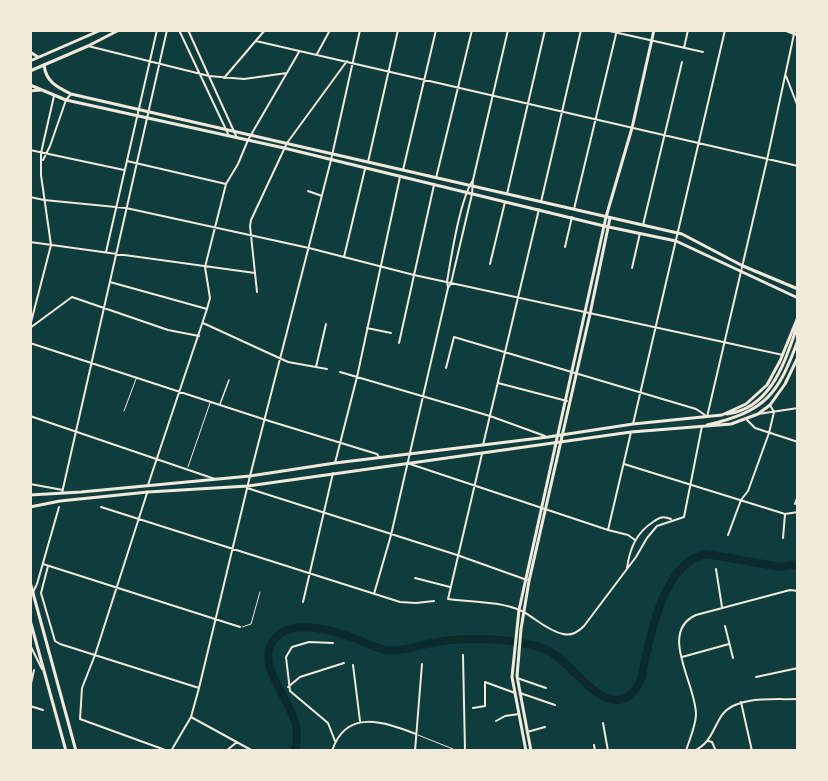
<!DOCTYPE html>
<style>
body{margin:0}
#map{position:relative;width:828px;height:781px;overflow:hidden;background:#0f3d3e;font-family:Ubuntu,sans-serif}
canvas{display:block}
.frame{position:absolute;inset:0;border:32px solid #f1e9da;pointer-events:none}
</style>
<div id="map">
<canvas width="828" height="781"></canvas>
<div class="frame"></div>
</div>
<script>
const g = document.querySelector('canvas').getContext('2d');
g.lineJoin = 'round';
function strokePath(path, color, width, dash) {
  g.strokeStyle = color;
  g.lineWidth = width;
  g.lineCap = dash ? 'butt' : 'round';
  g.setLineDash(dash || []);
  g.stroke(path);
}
strokePath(new Path2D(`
 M294,751C312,714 251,672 273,641C290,617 332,630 354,638C365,642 377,650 388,650C405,652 421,644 437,642C468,637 516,638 545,649C573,659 612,736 641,680C649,642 661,563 706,554L781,567L798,564`), '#0a2a2b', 8);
strokePath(new Path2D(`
 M124,411L136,379
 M188,467L210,403
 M242,627L251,624L260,592
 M418,735L458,751`), '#f1e9da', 1);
strokePath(new Path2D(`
 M220,404L229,380`), '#f1e9da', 1.5);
strokePath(new Path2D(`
 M179,30L229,136
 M188,30L237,138
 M605,30L703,52
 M256,41L798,166
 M88,46L209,76L244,79L287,73
 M684,48L688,30
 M317,54L330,30
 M786,76L798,107
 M224,78L265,30
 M30,150L124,170
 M43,160L50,146L66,100L71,94
 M127,161L226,184
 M368,162L398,30
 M403,170L436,30
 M436,178L472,30
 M308,191L322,196
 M507,194L545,30
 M30,197L44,200L126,208L309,248L414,275L783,355
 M541,202L581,30
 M574,209L617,30
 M643,225L682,62
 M30,242L255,273
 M565,247L572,217
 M106,252L157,30
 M344,257L365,169
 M490,264L505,202
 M632,268L640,233
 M110,282L207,309
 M448,287L447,282C451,258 460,199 473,180
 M257,292L250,226L251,220L287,143L347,61
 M203,323L288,362L327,369
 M30,326L51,245L41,175V153L54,96
 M30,328L72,297L168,330L199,336
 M367,328L391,333
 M30,343L266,420L377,454L380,458
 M399,343L434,185
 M316,367L326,324
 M446,368L454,337L696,409L705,415
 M340,372L490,416L545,436
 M498,383L567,401
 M758,414L798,408
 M30,416L215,479
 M707,417L767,160L794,34
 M747,420L755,428L798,442
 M633,424L725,30
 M483,445L539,209
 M482,454L448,599C471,602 500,601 522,611C535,618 548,631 563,634C572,636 578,632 584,626L636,557L647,538L657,526L684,517L702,426
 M335,463L357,377L400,177
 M410,464L608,530L628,535L635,540
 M624,464L785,514L798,512
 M30,484L63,490
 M148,485L207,309L210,298L205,267L226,184L238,164L248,140L299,52
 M247,488L457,555L527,580
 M62,493L167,30
 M147,493L95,655L82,688L80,719L168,751
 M795,504L798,495
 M101,507L400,602L416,603L434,601
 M608,530L631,432
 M728,535L741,500L748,491L769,433L774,412L770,405
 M783,538L785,514
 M43,564L240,627
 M48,566L41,593L55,641L60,644L199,688
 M627,568C630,548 636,533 653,522C660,517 663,516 671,519
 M716,569L722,607
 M415,578L450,587
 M33,592L37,584L59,507
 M374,594L391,535L448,288L451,283L472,194L473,180L508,30
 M303,602L333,473
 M725,626L733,658
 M333,643L309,642L292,647L286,657L290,691L328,723L335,741
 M30,645L42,669
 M463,655L465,751
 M682,657L729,644
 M353,665L360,721
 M756,677L798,668
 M517,678L546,688
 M288,687L300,677L344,663
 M30,688L34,670
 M520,693L555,705
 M741,702L752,751
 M30,706L43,710
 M473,708L485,706V682L515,693
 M191,717L253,751
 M496,721L505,716L519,714
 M603,723L608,751
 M527,732L545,727
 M708,741L712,742L716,751
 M594,745L595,751
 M171,751L191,717L199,688L250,476L331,160L360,30
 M226,751L237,742
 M332,751C346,708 384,722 416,734
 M415,751L422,664
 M686,751C689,740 696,726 696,714C696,684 658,632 696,615L790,590L798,591V599
 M694,751C711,743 712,730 722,715C736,695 776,700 798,699`), '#f1e9da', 2);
strokePath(new Path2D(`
 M44,65C46,82 57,87 71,94L682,234L743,266L798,289
 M30,85L66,100L284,148L604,226L676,241L798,298
 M727,414C772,408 785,361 798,324
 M707,425C766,411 778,395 798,340
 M30,495L81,492L250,476L335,463L548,437L633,424L722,415L746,404L767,385L780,361L798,317
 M30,507L60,501L148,492L248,486L631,432L731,424L758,414L770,405L785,384L798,357
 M526,751L512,677L519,610L606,217L632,128L654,30
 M531,751L517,676L521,629L529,581L590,314L610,218`), '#f1e9da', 3);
strokePath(new Path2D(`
 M785,30L798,35
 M30,52L38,57
 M30,61L101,30
 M30,71L88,46L119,30
 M30,91L40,90
 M30,582L76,751
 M30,620L66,751`), '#f1e9da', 3);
</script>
